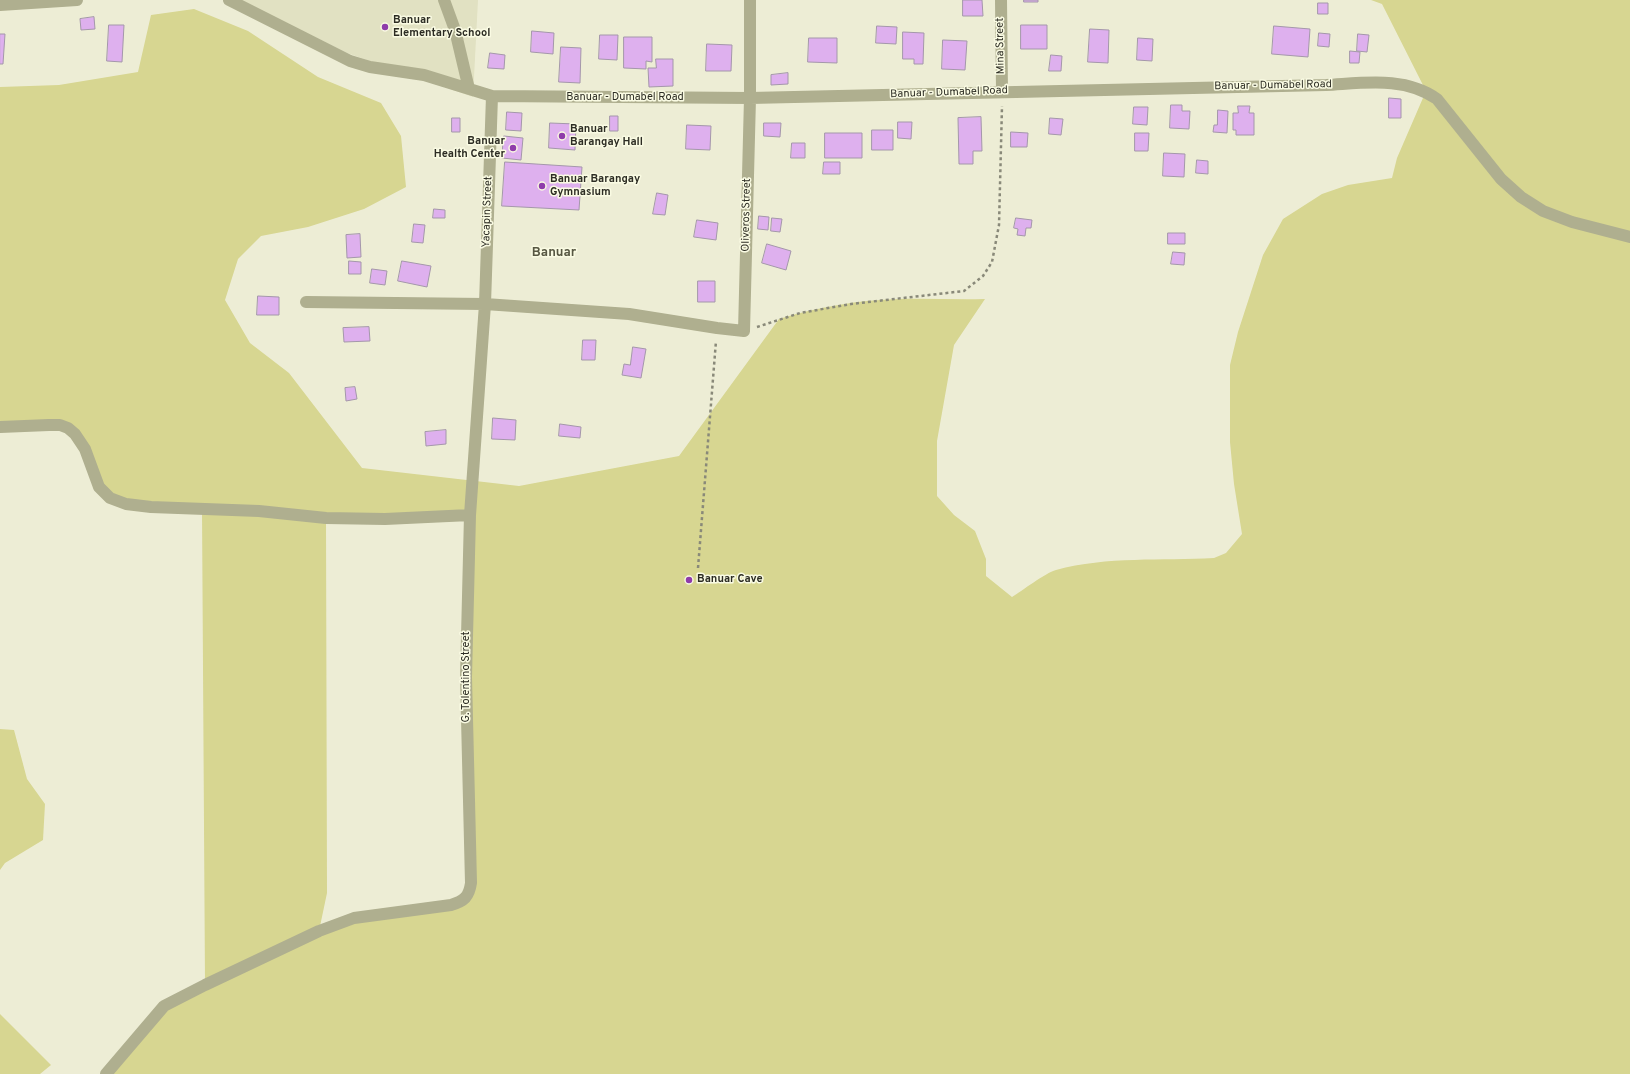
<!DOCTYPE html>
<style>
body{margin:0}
canvas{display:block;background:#ededd5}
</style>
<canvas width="1630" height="1074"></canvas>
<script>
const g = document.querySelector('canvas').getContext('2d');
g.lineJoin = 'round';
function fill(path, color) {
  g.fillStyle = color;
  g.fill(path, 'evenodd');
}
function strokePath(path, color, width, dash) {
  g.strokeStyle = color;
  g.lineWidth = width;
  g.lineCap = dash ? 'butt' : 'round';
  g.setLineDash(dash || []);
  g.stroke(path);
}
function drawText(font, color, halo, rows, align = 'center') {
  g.font = font + ' Overpass,sans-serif';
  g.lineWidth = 3;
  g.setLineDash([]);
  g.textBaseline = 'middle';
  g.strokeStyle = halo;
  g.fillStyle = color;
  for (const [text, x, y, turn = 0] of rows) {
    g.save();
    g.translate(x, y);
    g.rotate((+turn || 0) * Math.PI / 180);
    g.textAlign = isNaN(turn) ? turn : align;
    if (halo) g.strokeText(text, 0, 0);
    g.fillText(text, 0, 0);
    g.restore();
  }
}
fill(new Path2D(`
 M240,0H478L473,97L347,53Z`), '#e1e1c2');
fill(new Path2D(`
 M1371,0H1630V1074H106L164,1006L205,984L202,510L110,498L68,428L0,427V87L59,85L138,72L151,15L194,9L248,31L318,77L381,103L401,136L406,187L364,209L308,227L261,236L238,259L225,300L250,343L289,373L362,468L519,486L679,456L779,319C817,307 860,300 899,299C928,298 956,300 985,299L954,345L937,441V496L954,515L975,531L986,559V576L1012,597C1022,591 1045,573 1056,570C1107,556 1162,561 1214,558L1226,553L1242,534L1234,484L1230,442V365L1238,332L1263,255L1283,219L1322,194L1348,185L1392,178L1397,158L1426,91L1382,4ZM470,516L467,898L319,931L327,893L326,518Z
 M0,729L14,730L27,779L45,804L43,840L5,863L0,870Z
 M0,1014L51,1065L40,1074H0Z`), '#d7d691');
const building = new Path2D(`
 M963,0H982L983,16H963Z
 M1024,0H1038V2H1024Z
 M1318,3H1328V14H1318Z
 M94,17L95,29L81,30L80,19Z
 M109,25H124L122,62L107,61Z
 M1021,25H1047V49H1021Z
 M877,26L897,27L896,44L876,43Z
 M1274,26L1310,29L1308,57L1272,54Z
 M1090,29L1109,30L1108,63L1088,62Z
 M532,31L554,33L553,54L531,52Z
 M903,32L924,33L923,64H914V59H903Z
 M1319,33L1330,34L1329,47L1318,46Z
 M0,34H5L3,64H0Z
 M1358,34L1369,35L1367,52L1357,51Z
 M600,35H618L617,60L599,59Z
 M624,37H652V62L646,61V69L624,68Z
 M809,38H837V63L808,62Z
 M1138,38L1153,39L1152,61L1137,60Z
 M943,40L967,41L965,70L942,69Z
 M707,44L732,45L731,71H706Z
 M561,47L581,48L580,83L559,82Z
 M1350,51L1360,52L1359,63H1350Z
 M490,53L505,55L504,69L488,68Z
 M1051,55L1062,56L1061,71H1049Z
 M656,59H673V86L649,87L648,68H656Z
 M788,73V84L771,85V75Z
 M1389,98L1401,99V118H1389Z
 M1171,105H1182V111H1190L1189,129L1170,128Z
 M1238,106H1250L1249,113H1254V135H1236V130H1233V113H1238Z
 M1134,107H1148L1147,125L1133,124Z
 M1218,110L1228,111L1227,133L1213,132L1214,125H1217Z
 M507,112L522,113L521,131L506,130Z
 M610,116H618V131H610Z
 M981,117L982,151H973V164H959L958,118Z
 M452,118H460V132H452Z
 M1050,118L1063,119L1061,135L1049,134Z
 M898,122H912L911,139L898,138Z
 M550,123L576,124L575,150L549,148Z
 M764,123H781L780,137L764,136Z
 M687,125L711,126L710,150L686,149Z
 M872,130H893V150H872Z
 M1011,132L1028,133L1027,147H1011Z
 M825,133H862V158H825Z
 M1135,133H1149L1148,151H1135Z
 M504,136L523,138L521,160L502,158Z
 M792,143H805V158H791Z
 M1164,153L1185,154L1184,177L1163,176Z
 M1197,160L1208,161V174L1196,173Z
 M505,162L582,167L579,210L502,206Z
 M824,162H840V174H823Z
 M657,193L668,195L665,215L653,214Z
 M434,209L445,210V218H433Z
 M759,216L769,217L768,230L758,229Z
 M772,218L782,219L780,232L771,231Z
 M1016,218L1032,220L1031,228H1026L1025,236L1017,235L1018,229L1014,228Z
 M697,220L718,223L716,240L694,237Z
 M414,224L425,225L423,243L412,242Z
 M1168,233H1185V244H1168Z
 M360,234L361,257L347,258L346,235Z
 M767,244L791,251L786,270L762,263Z
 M1173,252L1185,253L1184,265L1171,264Z
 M349,261L361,262V274H349Z
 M402,261L431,266L427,287L398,281Z
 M372,269L387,271L385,285L370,283Z
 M698,281H715V302H698Z
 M258,296L279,297V315H257Z
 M369,327L370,341L344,342L343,328Z
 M583,340H596L595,360H582Z
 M633,347L646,349L641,378L622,375L624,364L630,365Z
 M355,387L357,399L346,401L345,388Z
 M493,418L516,420L515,440L492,439Z
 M560,424L581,427L580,438L559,436Z
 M446,430V444L426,446L425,432Z`);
fill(building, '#deb0ee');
strokePath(building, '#a497aa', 1);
strokePath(new Path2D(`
 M757,327L800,313L851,304L964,291L983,276L992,262L999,225L1002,106
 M698,568L716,341`), '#898979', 2.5, [3, 3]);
strokePath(new Path2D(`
 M229,0L350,61L370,67L424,75L492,96L750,98L1326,85C1364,83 1405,76 1437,99L1501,179L1521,197L1543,211L1572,222L1630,237
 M444,0L455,30L469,89
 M1001,0L1002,91
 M0,5L77,0
 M306,302L485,304L629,314L717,328L744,331L750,98V0
 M0,427L49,425H60L68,428L75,434L85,449L99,487L110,498L126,504L151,507L259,511L326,518L385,519L470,515
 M106,1074L164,1006L205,985L319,931L354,918L451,905C464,901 469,897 471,883L466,677L470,515L485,304L492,96`), '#afaf8f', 12);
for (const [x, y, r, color] of [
 [385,27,4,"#8f3caa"],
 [562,136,4,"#8f3caa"],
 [513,148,4,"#8f3caa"],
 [542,186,4,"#8f3caa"],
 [689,580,4,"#8f3caa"]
]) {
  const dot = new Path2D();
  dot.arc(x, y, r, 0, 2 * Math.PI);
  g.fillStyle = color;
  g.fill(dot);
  strokePath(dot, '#fafbe3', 1.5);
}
drawText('bold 11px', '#2c2c23', '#fafbe3', [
 ["Banuar",393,21],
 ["Elementary School",393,34],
 ["Banuar",570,130],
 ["Barangay Hall",570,143],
 ["Banuar",505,142,"right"],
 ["Health Center",505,155,"right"],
 ["Banuar Barangay",550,180],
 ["Gymnasium",550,193],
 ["Banuar Cave",697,580]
], 'left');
drawText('11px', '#2c2c23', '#fafbe3', [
 ["Mina Street",1001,46,-91],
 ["Banuar - Dumabel Road",1273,86,-1],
 ["Banuar - Dumabel Road",949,93,-2],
 ["Banuar - Dumabel Road",625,98],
 ["Yacapin Street",488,212,-88],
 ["Oliveros Street",747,215,-89],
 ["G. Tolentino Street",467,677,-90]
]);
drawText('bold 13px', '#575742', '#fafbe3', [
 ["Banuar",554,253]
]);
</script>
